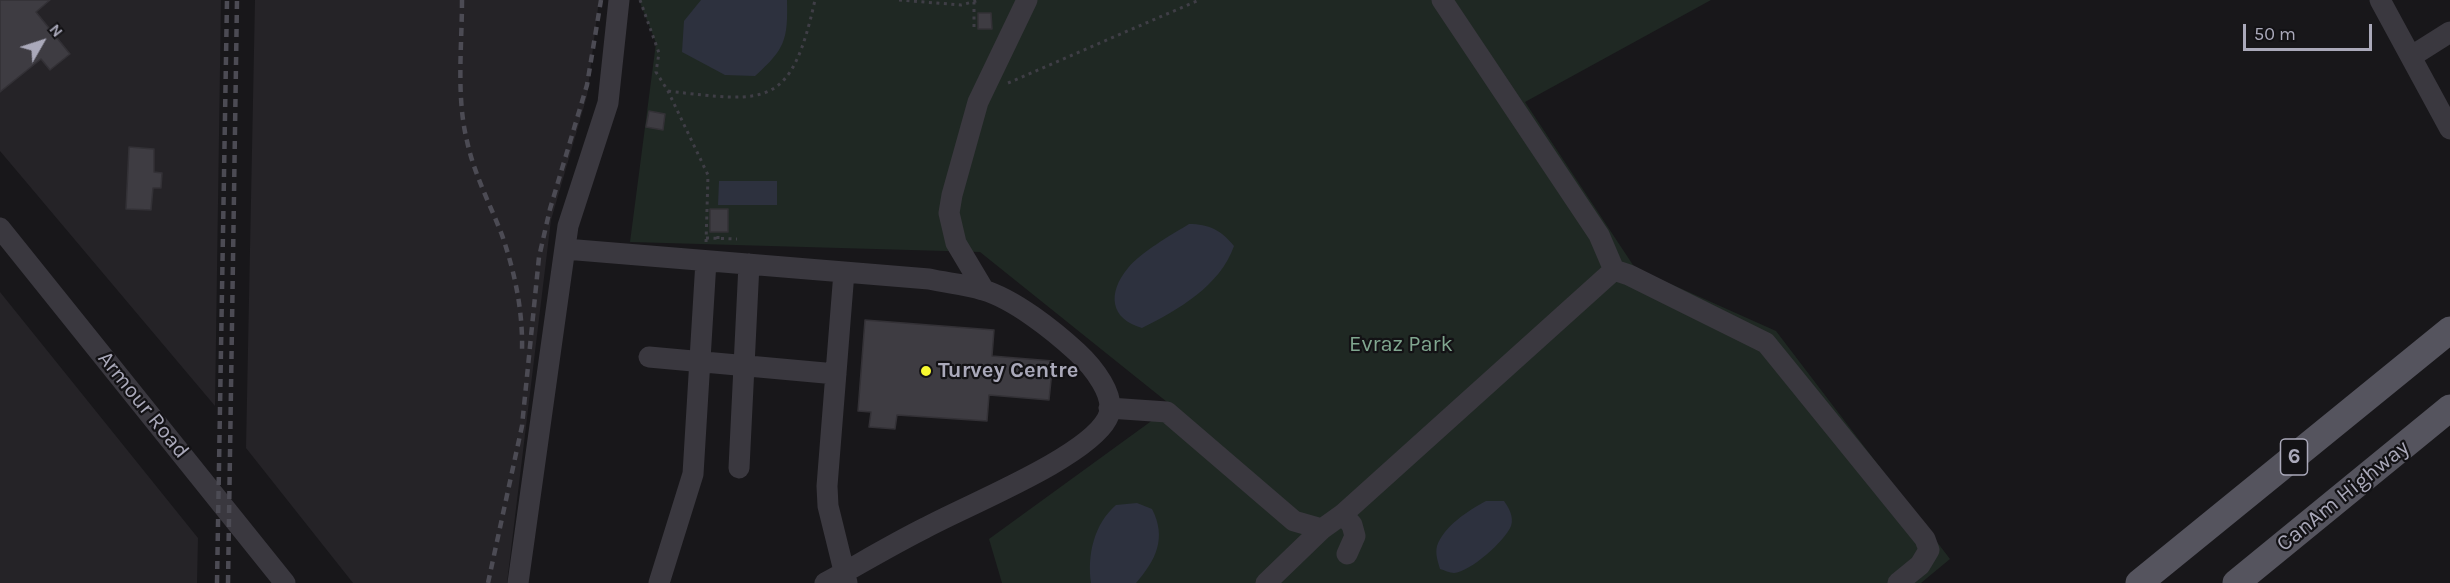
<!DOCTYPE html>
<style>
body{margin:0}
#map{position:relative;width:2450px;height:583px;overflow:hidden;background:#18171a;font-family:Karla,sans-serif}
canvas{display:block}
.north{position:absolute;left:12px;top:12px;width:60px;height:60px;-webkit-text-stroke:4px #131215;paint-order:stroke;rotate:51deg;font-size:16px;font-weight:700;line-height:24px;text-align:center;color:#aaa9ba}
.north::after{content:'';display:block;margin:auto;width:21px;height:27px;background:#aaa9ba;clip-path:polygon(50% 0,100% 100%,50% 72%,0 100%)}
.scale{position:absolute;left:2243px;top:24px;width:129px;height:27px;box-sizing:border-box;border:3px solid #aaa9ba;border-top:0;padding-left:8px;font-size:18px;line-height:21px;white-space:nowrap;color:#aaa9ba;-webkit-text-stroke:4px #131215;paint-order:stroke}
</style>
<div id="map">
<canvas width="2450" height="583"></canvas>
<div class="north">N</div>
<div class="scale">50 m</div>
</div>
<script>
const g = document.querySelector('canvas').getContext('2d');
g.lineJoin = 'round';
function fill(path, color) {
  g.fillStyle = color;
  g.fill(path, 'evenodd');
}
function strokePath(path, color, width, dash) {
  g.strokeStyle = color;
  g.lineWidth = width;
  g.lineCap = dash ? 'butt' : 'round';
  g.setLineDash(dash || []);
  g.stroke(path);
}
function drawText(font, color, halo, rows, align = 'center') {
  g.font = font + ' Karla,sans-serif';
  g.lineWidth = 4.5;
  g.setLineDash([]);
  g.textBaseline = 'middle';
  g.strokeStyle = halo;
  g.fillStyle = color;
  for (const [text, x, y, turn = 0] of rows) {
    g.save();
    g.translate(x, y);
    g.rotate((+turn || 0) * Math.PI / 180);
    g.textAlign = isNaN(turn) ? turn : align;
    if (halo) g.strokeText(text, 0, 0);
    g.fillText(text, 0, 0);
    g.restore();
  }
}
fill(new Path2D(`
 M0,0H221L215,406L0,151Z
 M255,0H599L587,96L551,220L507,583H353L246,448Z
 M0,292L198,538L197,583H0Z`), '#252327');
fill(new Path2D(`
 M639,0H1711L1525,102L1635,268L1776,331L1950,559L1921,583H1002L989,539L1172,406L980,252L630,242L656,43Z`), '#1f2823');
fill(new Path2D(`
 M701,0H787C788,40 785,49 755,76L725,75L682,52L684,21Z
 M719,181H777V205H718Z
 M1189,224C1209,224 1221,230 1234,246C1220,286 1178,310 1142,328C1110,319 1107,293 1128,268C1141,252 1171,235 1189,224Z
 M1486,501H1504C1509,508 1514,517 1511,526C1505,541 1470,572 1454,573C1450,573 1444,570 1440,569C1438,562 1435,554 1437,546C1444,526 1469,510 1486,501Z
 M1137,503L1152,509C1167,538 1156,560 1136,583H1091C1087,555 1094,524 1116,505Z`), '#2d313e');
const building = new Path2D(`
 M0,0H50L36,12L70,54L50,70L41,59L0,92Z
 M978,13H991L992,29H978Z
 M649,111L665,114L663,130L646,127Z
 M129,147L154,149V172L162,173L161,188H153L151,210L126,209Z
 M710,209H728V232H710Z
 M865,320L994,330L992,356L1053,361L1049,400L989,395L987,421L897,415L895,429L869,427L871,412L858,411Z`);
fill(building, '#3e3c42');
strokePath(building, '#333136', 1.5);
strokePath(new Path2D(`
 M640,0L659,53L656,72L668,91L708,175L706,243
 M899,0L961,5L980,0
 M974,27V2
 M1008,83L1199,0
 M668,91C768,103 791,108 815,0
 M706,238L737,239
 M718,239V232`), '#3f3e46', 3, [3, 4.5]);
strokePath(new Path2D(`
 M1442,0L1599,235L1614,270L1629,275L1766,343L1925,539L1929,550L1920,565L1898,583
 M2380,0L2450,129
 M2412,56L2450,32
 M0,228L285,583
 M565,249L929,279C946,283 966,284 983,290C1014,299 1053,330 1077,352C1091,365 1119,397 1107,419C1086,458 967,505 925,528C891,545 858,565 825,583
 M844,272L827,486L828,506L847,583
 M984,290L956,243L949,213L952,195L978,102L1027,0
 M649,357L836,374
 M1109,408L1167,412L1294,521L1322,529L1343,514L1614,270
 M739,468L749,264
 M1343,514L1352,525L1355,536L1347,554
 M518,583L568,226L608,103L619,0
 M659,583L693,474L706,261
 M1266,583L1322,529`), '#3a383f', 21);
strokePath(new Path2D(`
 M2139,583L2450,330
 M2236,583L2450,408`), '#55545e', 27);
strokePath(new Path2D(`
 M462,0C462,46 456,96 467,141C474,174 490,204 502,235C515,273 523,311 522,351
 M217,583L227,0
 M228,583L237,0
 M488,583L522,426L539,257L550,209L587,85L601,0`), '#4c4b54', 4.5, [8, 6]);
for (const [x, y, r, color] of [
 [926,371,6,"#f8f930"]
]) {
  const dot = new Path2D();
  dot.arc(x, y, r, 0, 2 * Math.PI);
  g.fillStyle = color;
  g.fill(dot);
  strokePath(dot, '#131215', 2);
}
for (const [x, y, w] of [
 [2294,457,27]
]) {
  const box = new Path2D();
  box.roundRect(x - w / 2, y - 18, w, 36, 4.5);
  g.fillStyle = '#131215';
  g.fill(box);
  strokePath(box, '#aaa9ba', 1.5);
}
drawText('bold 21px', '#aaa9ba', null, [
 ["6",2294,457]
]);
drawText('22px', '#80a68f', '#131215', [
 ["Evraz Park",1401,345]
]);
drawText('bold 22px', '#aaa9ba', '#131215', [
 ["Turvey Centre",938,371]
], 'left');
drawText('22px', '#aaa9ba', '#131215', [
 ["Armour Road",143,405,51],
 ["CanAm Highway",2343,496,-39]
]);
</script>
